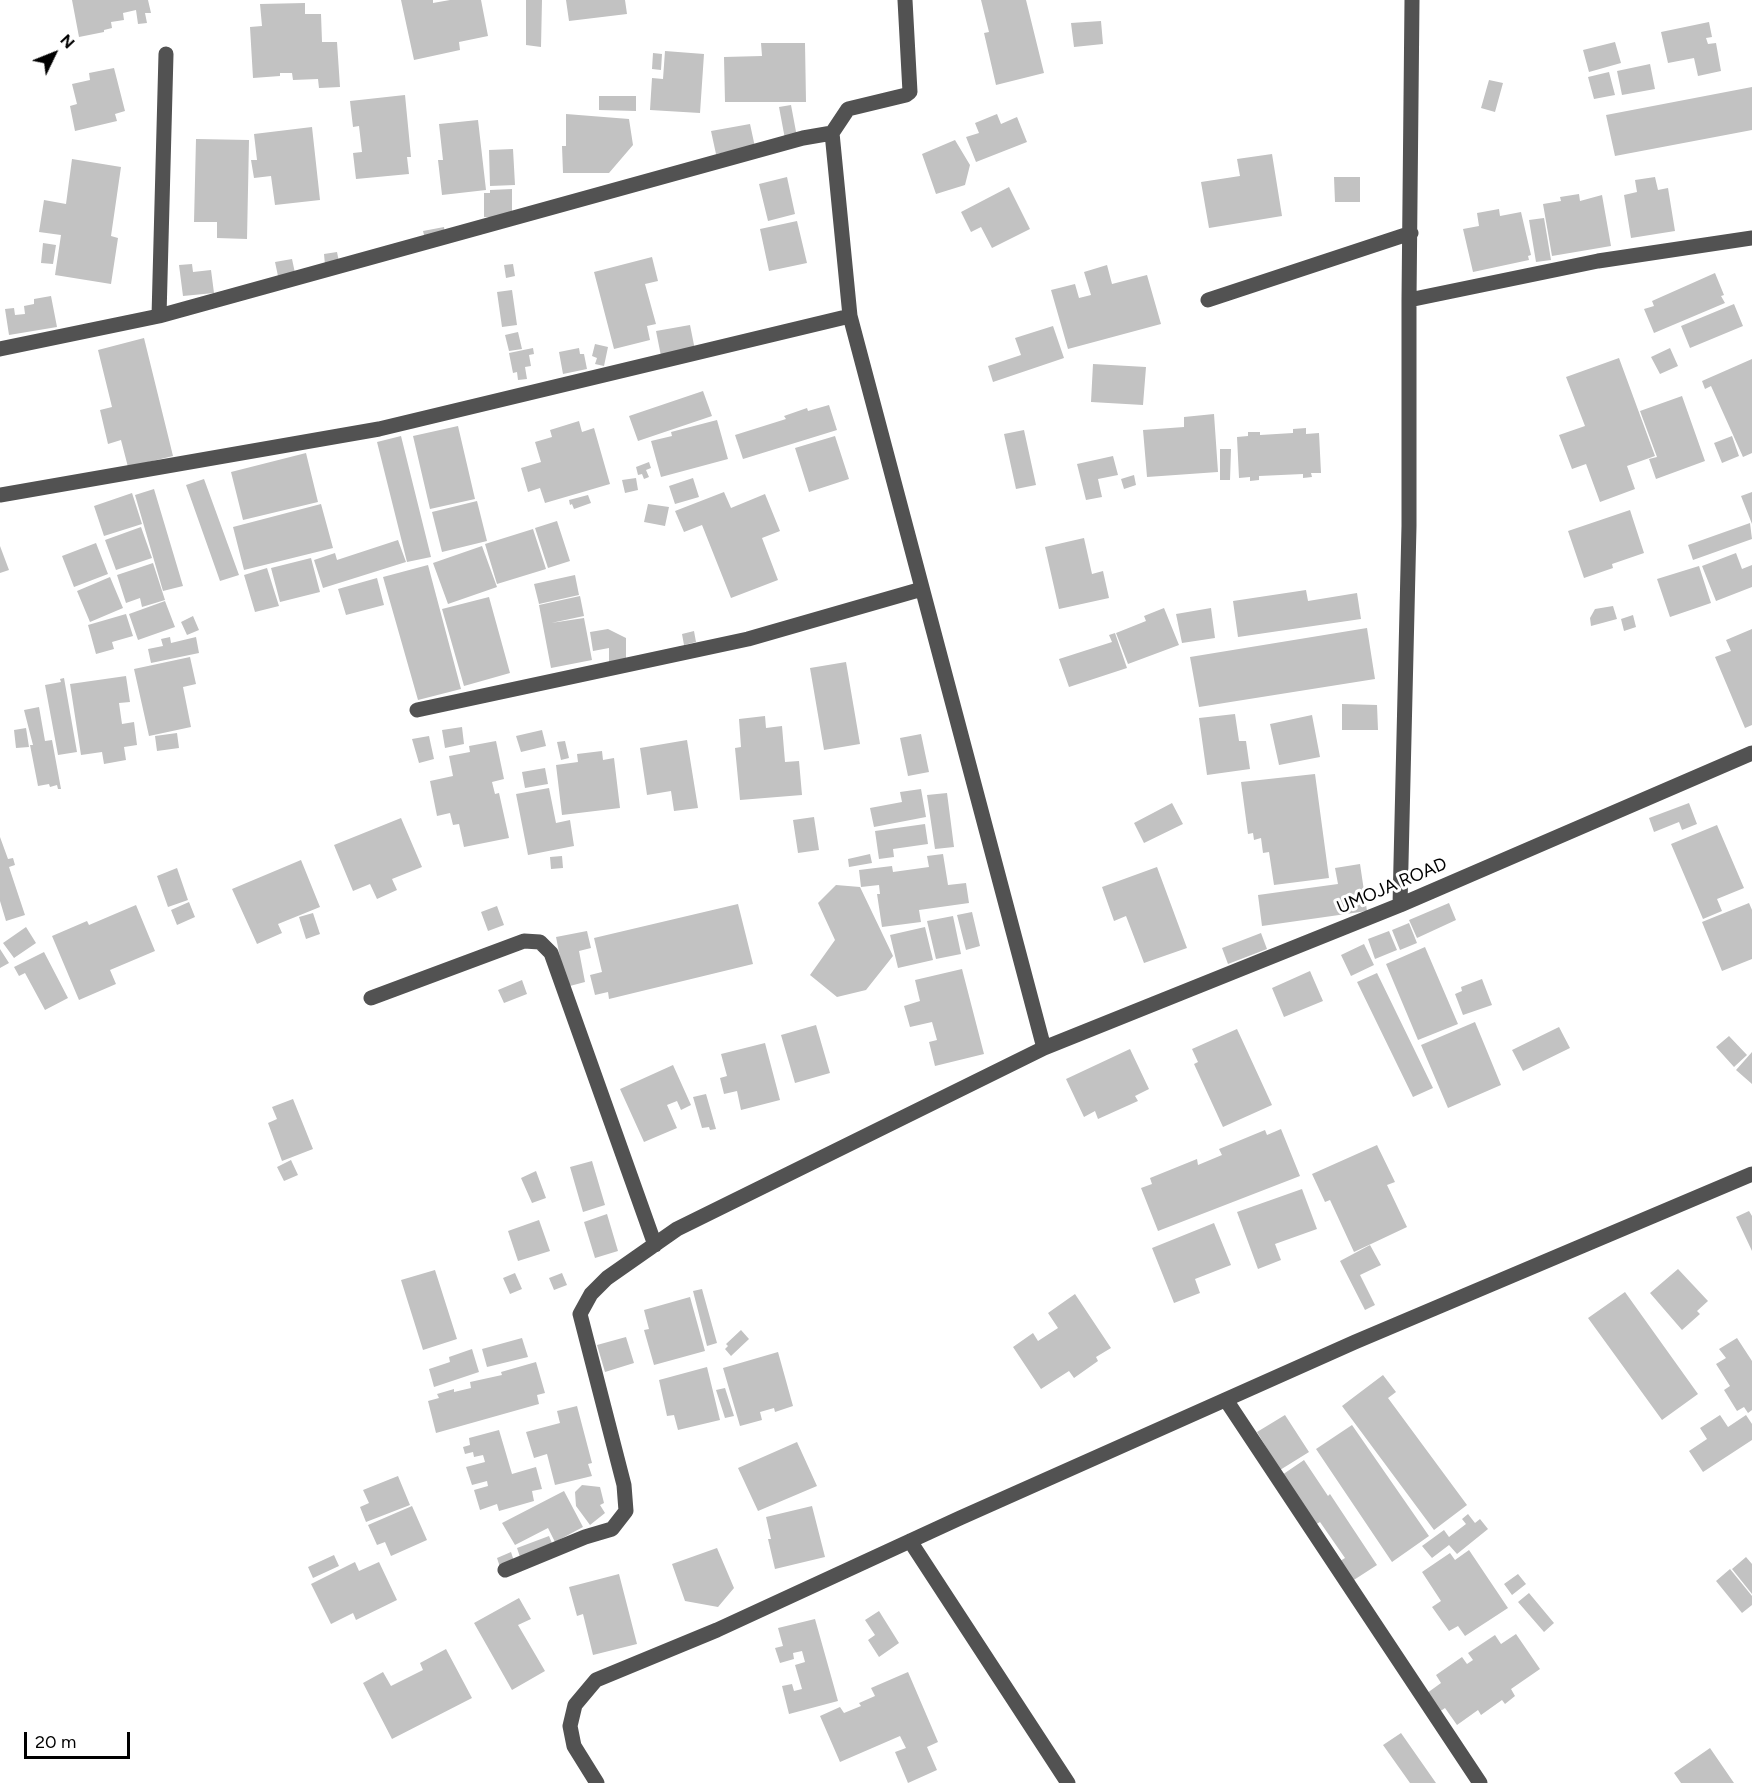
<!DOCTYPE html>
<style>
body{margin:0}
#map{position:relative;width:1752px;height:1783px;overflow:hidden;background:#fff;font-family:Figtree,sans-serif}
canvas{display:block}
.north{position:absolute;left:24px;top:24px;width:60px;height:60px;-webkit-text-stroke:4px #fff;paint-order:stroke;rotate:47deg;font-size:16px;font-weight:700;line-height:24px;text-align:center;color:#000}
.north::after{content:'';display:block;margin:auto;width:21px;height:27px;background:#000;clip-path:polygon(50% 0,100% 100%,50% 72%,0 100%)}
.scale{position:absolute;left:24px;top:1732px;width:106px;height:27px;box-sizing:border-box;border:3px solid #000;border-top:0;padding-left:8px;font-size:18px;line-height:21px;white-space:nowrap;color:#000;-webkit-text-stroke:4px #fff;paint-order:stroke}
</style>
<div id="map">
<canvas width="1752" height="1783"></canvas>
<div class="north">N</div>
<div class="scale">20 m</div>
</div>
<script>
const g = document.querySelector('canvas').getContext('2d');
g.lineJoin = 'round';
function fill(path, color) {
  g.fillStyle = color;
  g.fill(path, 'evenodd');
}
function strokePath(path, color, width, dash) {
  g.strokeStyle = color;
  g.lineWidth = width;
  g.lineCap = dash ? 'butt' : 'round';
  g.setLineDash(dash || []);
  g.stroke(path);
}
function drawText(font, color, halo, rows, align = 'center') {
  g.font = font + ' Figtree,sans-serif';
  g.lineWidth = 6;
  g.setLineDash([]);
  g.textBaseline = 'middle';
  g.strokeStyle = halo;
  g.fillStyle = color;
  for (const [text, x, y, turn = 0] of rows) {
    g.save();
    g.translate(x, y);
    g.rotate((+turn || 0) * Math.PI / 180);
    g.textAlign = isNaN(turn) ? turn : align;
    if (halo) g.strokeText(text, 0, 0);
    g.fillText(text, 0, 0);
    g.restore();
  }
}
fill(new Path2D(`
 M72,0H148L151,13H145L147,23L138,24L136,10L123,13L124,20L111,22L112,28L104,30V32L79,37Z
 M401,0H433V3L450,0H481L488,36L459,42L460,50L414,60Z
 M526,0H542L541,47L526,45Z
 M566,0H625L627,14L569,21Z
 M981,0H1026L1044,73L996,85L984,33L989,32Z
 M305,3V14H321L322,42H337L340,87L319,88L318,79L293,80L292,73H280V76L253,78L250,27L262,26L260,4Z
 M1101,21L1103,44L1074,47L1071,23Z
 M1709,22L1712,37L1706,38L1708,44L1716,43L1721,71L1698,76L1694,58L1668,63L1661,32Z
 M1615,42L1621,63L1589,72L1583,50Z
 M761,43H805L806,102H725L724,57L762,56Z
 M665,51L704,54L700,113L650,110L652,78L663,79Z
 M653,53L662,54L661,70L652,69Z
 M1650,64L1655,89L1622,95L1617,71Z
 M114,68L125,111L115,114L117,121L75,131L70,106L77,104L72,84L90,80L89,73Z
 M1609,72L1615,95L1594,99L1588,77Z
 M1489,80L1503,83L1495,112L1481,108Z
 M1752,87V130L1615,156L1606,115Z
 M405,95L411,157H407L409,174L356,179L353,153L362,152L359,126L353,127L350,101Z
 M599,96H636V111L599,110Z
 M791,105L797,137L785,139L779,107Z
 M566,114L629,119L633,145L609,173H563L562,146H566Z
 M997,114L1001,124L1017,117L1027,142L976,162L966,137L979,133L975,123Z
 M478,120L486,190L442,195L438,160H443L439,124Z
 M750,124L755,147L716,154L711,131Z
 M312,127L320,200L275,205L271,176L254,178L251,160H257L254,134Z
 M196,139L249,140L247,239L217,238V222H194Z
 M955,140L970,165L965,185L936,194L922,154Z
 M513,149L515,185L490,186L489,150Z
 M1272,154L1282,216L1209,228L1201,182L1240,176L1237,159Z
 M72,159L121,167L111,236L118,238L111,284L55,275L61,235L39,232L44,200L66,204Z
 M787,177L795,214L768,221L759,184Z
 M1334,177H1360V202H1335Z
 M1655,177L1658,190L1668,188L1675,231L1631,238L1624,195L1637,192L1635,180Z
 M1009,187L1030,229L992,248L981,227L971,232L961,212Z
 M512,189V217H484V193H490V190Z
 M1579,194L1580,201L1602,195L1611,246L1552,256L1543,204L1561,201L1560,197Z
 M1499,209L1500,216L1521,212L1531,255L1528,256L1529,260L1473,272L1463,229L1479,226L1477,213Z
 M1544,218L1551,260L1536,262L1529,220Z
 M797,221L807,263L769,271L760,229Z
 M444,227L445,235L425,239L423,231Z
 M43,243L56,245L53,264L41,263Z
 M337,252L339,262L325,265L324,254Z
 M652,257L658,281L645,284L656,324L647,326L650,340L614,349L594,272Z
 M292,259L295,273L278,276L275,262Z
 M192,264L193,272L211,270L214,293L183,296L179,265Z
 M513,264L515,276L506,278L504,265Z
 M1107,265L1112,284L1147,275L1161,324L1068,349L1051,290L1075,284L1079,298L1091,295L1084,272Z
 M1715,273L1724,295L1721,296L1725,303L1654,333L1644,309L1654,306L1652,301Z
 M512,290L517,325L502,327L497,292Z
 M51,296L57,327L9,335L5,309L14,308L15,315L25,314L24,306L34,304V299Z
 M1734,304L1743,326L1690,348L1681,326Z
 M690,325L695,350L661,356L656,331Z
 M1053,326L1064,358L993,382L988,366L1021,355L1015,338Z
 M518,332L522,349L509,351L505,335Z
 M144,338L173,456L128,467L121,440L108,444L100,410L112,407L98,350Z
 M595,344L608,347L604,366L595,364L597,358L592,356Z
 M533,348L534,354L529,355L531,366L525,367L527,379L518,380L517,372L513,373L509,353Z
 M579,348L580,354H584L587,369L563,374L559,352Z
 M1670,348L1678,366L1660,374L1651,357Z
 M1619,358L1655,456L1627,466L1635,489L1600,502L1586,464L1572,469L1559,435L1585,426L1566,377Z
 M1752,359V453L1743,457L1711,386L1705,389L1702,381Z
 M1093,364L1146,367L1143,405L1091,402Z
 M703,391L712,416L638,441L629,416Z
 M1682,396L1705,461L1656,479L1649,459L1657,457L1640,411Z
 M829,405L837,430L743,459L735,435L786,419L784,416L807,408L808,411Z
 M1214,414L1218,472L1147,477L1143,430L1184,427V417Z
 M717,420L728,459L661,477L651,441L672,436L671,432Z
 M579,421L582,432L594,428L610,484L545,503L540,488L528,492L521,468L541,462L535,442L552,437L550,430Z
 M458,426L475,499L430,509L413,436Z
 M1306,428V434L1319,433L1321,473H1311L1312,477L1303,478V474L1259,476V480L1250,481V477L1239,478L1237,437L1248,436V432H1260V435L1293,433V429Z
 M1024,430L1036,485L1016,489L1004,434Z
 M401,436L431,557L407,562L377,442Z
 M835,436L849,479L809,492L795,448Z
 M1732,436L1739,456L1722,463L1714,443Z
 M1220,449H1231L1230,480H1220Z
 M306,453L318,502L243,520L231,472Z
 M1113,456L1118,475L1098,479L1102,497L1086,500L1077,464Z
 M649,462L651,468L646,470L649,477L644,479L642,474L638,475L636,467Z
 M1134,475L1136,485L1124,489L1121,479Z
 M636,478L638,490L625,493L622,480Z
 M693,478L699,497L675,504L669,486Z
 M204,479L239,575L220,581L186,485Z
 M154,489L183,586L163,591L135,495Z
 M724,492L731,508L765,494L780,531L762,538L778,580L731,598L702,525L684,532L675,511Z
 M1752,492V524L1741,496Z
 M132,493L142,524L104,536L94,506Z
 M588,495L591,503L574,509L572,504L570,505L569,500Z
 M477,501L487,541L442,552L432,512Z
 M321,504L333,548L244,570L233,527Z
 M648,504L669,507L665,526L644,522Z
 M1630,510L1644,553L1612,564L1613,568L1584,578L1568,531Z
 M557,521L570,561L548,568L535,528Z
 M1750,523L1752,539L1693,560L1688,545Z
 M141,527L152,558L116,570L105,540Z
 M533,529L546,569L497,584L485,544Z
 M1084,538L1092,574L1103,571L1109,598L1059,609L1045,547Z
 M398,540L406,562L323,588L314,560L335,553L337,560Z
 M96,543L108,574L74,587L62,556Z
 M0,546L9,570L0,573Z
 M482,546L497,587L448,604L433,563Z
 M1736,553L1742,569L1752,565V587L1716,601L1702,566Z
 M311,558L320,592L280,602L271,568Z
 M153,563L165,600L142,607L140,598L126,603L117,575Z
 M428,565L461,689L418,700L383,577Z
 M1699,566L1711,603L1670,617L1657,579Z
 M267,568L279,606L255,612L244,575Z
 M575,575L579,595L539,604L534,584Z
 M110,577L123,608L90,622L77,591Z
 M377,578L384,605L346,615L338,589Z
 M1306,590L1308,601L1357,593L1361,619L1238,637L1233,601Z
 M580,596L584,616L551,623L584,618L592,660L551,668L539,605Z
 M489,597L510,673L464,686L442,609Z
 M165,601L175,627L138,640L129,614Z
 M1613,606L1617,619L1591,626L1590,618L1595,609Z
 M1164,608L1179,645L1128,664L1116,633L1146,621L1144,616Z
 M1211,608L1215,638L1182,643L1176,614Z
 M126,614L133,636L112,642L114,649L96,654L88,625Z
 M1633,615L1636,627L1624,631L1621,619Z
 M193,616L199,630L187,635L181,622Z
 M1367,628L1375,679L1199,707L1190,657Z
 M608,629L626,638V660L609,662V648L593,651L590,632Z
 M1752,629V725L1745,728L1715,657L1731,651L1726,640Z
 M694,631L696,642L684,645L682,634Z
 M1115,633L1127,668L1069,687L1059,659L1112,642L1109,635Z
 M170,637L171,643L196,637L199,653L151,663L148,649L163,646L161,639Z
 M190,657L196,684L183,687L191,727L149,736L134,669Z
 M846,662L860,744L824,750L810,668Z
 M126,676L130,702L119,703L122,724L134,722L137,745L124,747L126,760L104,764L102,752L81,755L70,684Z
 M64,678L77,752L58,755L45,685L61,682L60,679Z
 M1342,704L1377,705L1378,730H1342Z
 M39,707L45,741L52,740L61,789H58L57,785L50,787L49,784L38,786L30,745H33L24,710Z
 M1235,714L1239,741H1246L1250,769L1207,775L1199,718Z
 M1312,715L1320,757L1279,765L1270,724Z
 M765,716L766,728L782,726L785,762L799,761L802,795L740,800L735,748L741,747L739,719Z
 M462,727L464,744L445,748L442,730Z
 M26,728L29,747L16,748L14,730Z
 M542,730L546,746L521,752L516,736Z
 M177,733L179,748L157,751L155,736Z
 M921,734L929,772L908,776L900,738Z
 M429,736L434,759L419,763L412,739Z
 M687,740L698,808L674,811L671,791L647,795L640,748Z
 M496,741L504,779L492,782L495,794L499,793L509,838L464,847L459,824L453,825L450,813L437,816L430,781L453,776L449,756L470,752L469,746Z
 M565,741L569,758L561,760L557,742Z
 M602,751L603,760L614,758L620,808L562,815L556,765L578,762L577,754Z
 M545,768L548,784L525,788L522,772Z
 M1315,774L1329,878L1274,885L1269,852L1263,853L1261,838L1254,840L1253,833L1248,834L1241,782Z
 M549,788L556,823L570,820L574,846L528,855L516,794Z
 M921,789L926,817L874,827L870,808L902,802L900,792Z
 M947,793L954,847L935,849L927,795Z
 M1172,803L1183,824L1144,843L1134,823Z
 M1689,803L1697,824L1682,830L1679,822L1654,832L1649,818Z
 M814,817L819,850L798,853L793,820Z
 M401,818L422,867L392,879L397,890L377,899L370,884L353,891L334,845Z
 M925,824L928,844L893,849L894,857L879,859L875,831Z
 M1717,825L1744,888L1717,899L1722,911L1703,919L1671,844Z
 M0,837L8,859L13,858L15,865L9,867L25,915L6,921L0,901Z
 M870,854L872,863L849,867L848,859Z
 M943,854L948,885L966,883L969,903L919,910L921,922L882,927L877,894H880L879,885L861,887L859,870L892,866L893,872L929,867L927,856Z
 M562,856L563,868L551,869L550,857Z
 M301,860L320,907L278,924L282,933L257,944L232,889Z
 M1360,864L1367,911L1262,926L1258,895L1338,884L1335,868Z
 M1157,867L1187,948L1144,963L1126,916L1114,921L1102,887Z
 M177,868L188,900L168,907L157,876Z
 M836,885L860,887L893,956L866,990L837,997L810,975L835,940L818,903Z
 M189,902L195,917L177,925L171,910Z
 M1449,903L1456,920L1417,938L1409,920Z
 M1749,903L1752,910V959L1722,971L1702,922Z
 M738,904L753,964L609,999L608,992L595,995L590,975L602,972L594,938Z
 M136,905L155,951L110,970L116,984L79,1000L52,936L87,921L89,925Z
 M497,906L504,925L488,931L481,912Z
 M972,912L980,946L966,950L957,915Z
 M313,913L320,934L306,939L299,917Z
 M953,916L961,954L936,959L927,921Z
 M1409,923L1417,943L1400,950L1392,930Z
 M26,927L36,943L14,958L3,943Z
 M925,927L933,960L898,968L890,935Z
 M587,931L591,948L579,951L585,982L566,987L556,937Z
 M1389,931L1397,950L1375,959L1368,939Z
 M1261,933L1267,949L1228,964L1222,948Z
 M1364,944L1374,965L1351,976L1341,955Z
 M1425,947L1458,1024L1418,1040L1386,964Z
 M0,949L9,963L0,968Z
 M44,952L68,998L45,1010L25,973L19,976L14,967Z
 M962,969L984,1054L935,1066L929,1042L937,1040L932,1022L910,1027L904,1006L920,1001L915,980Z
 M1310,971L1323,1001L1284,1017L1272,988Z
 M1377,973L1433,1088L1413,1097L1357,982Z
 M1482,979L1492,1005L1463,1015L1455,994L1462,991L1461,987Z
 M522,980L527,994L504,1003L498,990Z
 M1475,1022L1501,1085L1448,1108L1421,1045Z
 M816,1025L830,1073L795,1083L781,1035Z
 M1559,1027L1570,1048L1523,1071L1512,1050Z
 M1237,1029L1272,1105L1223,1127L1194,1064L1198,1062L1192,1049Z
 M1729,1036L1747,1055L1734,1067L1716,1047Z
 M765,1043L780,1100L741,1110L737,1091L724,1094L720,1078L727,1076L721,1054Z
 M1130,1049L1149,1089L1135,1096L1138,1101L1098,1119L1095,1111L1084,1117L1066,1079Z
 M1752,1052V1084L1736,1070Z
 M673,1065L691,1105L681,1110L677,1101L667,1105L677,1128L644,1142L620,1089Z
 M706,1094L716,1129L710,1130L709,1127L702,1128L693,1097Z
 M293,1099L313,1149L282,1161L268,1123L277,1119L272,1107Z
 M1281,1129L1300,1176L1158,1231L1141,1188L1152,1184L1150,1178L1197,1159L1198,1165L1222,1155L1219,1149L1265,1130L1267,1135Z
 M1377,1145L1395,1182L1387,1185L1407,1227L1354,1252L1330,1200L1325,1202L1312,1174Z
 M291,1160L298,1175L284,1181L277,1167Z
 M592,1161L605,1205L583,1212L570,1167Z
 M536,1171L546,1198L532,1203L521,1178Z
 M1302,1189L1317,1229L1275,1244L1281,1260L1258,1269L1237,1212Z
 M1749,1211L1752,1216V1251L1736,1217Z
 M607,1214L618,1251L595,1258L584,1222Z
 M539,1220L550,1251L518,1261L508,1231Z
 M1214,1223L1231,1265L1195,1279L1200,1293L1174,1303L1152,1248Z
 M1370,1245L1381,1265L1360,1275L1375,1305L1365,1310L1340,1261Z
 M1678,1269L1708,1301L1697,1311L1700,1314L1682,1330L1650,1293Z
 M435,1270L457,1339L423,1350L401,1280Z
 M515,1273L522,1289L510,1294L503,1278Z
 M562,1273L567,1285L554,1290L549,1278Z
 M702,1289L717,1343L707,1346L693,1291Z
 M1625,1292L1698,1394L1662,1420L1588,1318Z
 M1075,1294L1111,1348L1096,1357L1098,1361L1074,1378L1069,1371L1041,1389L1013,1347L1033,1333L1038,1341L1058,1328L1048,1313Z
 M690,1297L705,1351L654,1365L644,1330L649,1329L644,1310Z
 M741,1330L749,1339L731,1356L725,1349L728,1346L726,1344Z
 M626,1337L634,1363L605,1372L597,1345Z
 M522,1338L528,1357L487,1367L482,1349Z
 M1737,1338L1752,1361V1410L1748,1413L1744,1407L1737,1411L1724,1390L1730,1386L1716,1364L1726,1358L1719,1349Z
 M472,1349L479,1372L434,1387L429,1369L450,1362L449,1357Z
 M778,1352L793,1406L775,1412L774,1408L760,1412L762,1420L740,1426L723,1368Z
 M536,1362L545,1393L537,1395L539,1404L436,1433L428,1401L439,1398L437,1394L454,1389V1392L471,1388L470,1382L502,1375L501,1372Z
 M707,1367L720,1420L678,1430L674,1415L667,1416L659,1380Z
 M1383,1375L1396,1392L1388,1398L1467,1505L1434,1530L1342,1406Z
 M725,1388L734,1416L725,1418L716,1390Z
 M577,1406L592,1463L588,1464L592,1476L555,1485L547,1454L534,1458L526,1432L560,1423L557,1411Z
 M1285,1415L1309,1452L1280,1470L1257,1432Z
 M1720,1415L1728,1427L1746,1415L1752,1424V1440L1703,1472L1689,1451L1707,1439L1700,1428Z
 M1352,1425L1429,1536L1392,1562L1316,1449Z
 M499,1430L512,1474L536,1467L542,1489L532,1491L534,1501L499,1511L497,1504L480,1510L474,1490L488,1486L487,1481L472,1485L466,1467L485,1462L483,1455L474,1457L473,1452L465,1454L463,1447L470,1445L469,1438Z
 M797,1442L817,1486L758,1511L738,1468Z
 M1304,1460L1328,1496L1330,1494L1377,1565L1343,1587L1330,1567L1345,1558L1320,1522L1315,1525L1282,1475Z
 M398,1476L410,1505L366,1522L360,1507L369,1503L363,1490Z
 M582,1485L600,1487L604,1503L600,1505L605,1513L590,1525L576,1506L575,1492Z
 M564,1491L583,1527L555,1542L548,1528L515,1545L502,1523Z
 M412,1506L427,1540L391,1556L385,1542L377,1545L368,1525Z
 M812,1506L825,1557L775,1569L768,1539H771L766,1517Z
 M1468,1514L1475,1523L1480,1519L1488,1529L1457,1554L1449,1545L1432,1558L1422,1546L1444,1530L1449,1537L1466,1524L1462,1519Z
 M549,1536L554,1548L521,1560L517,1548Z
 M717,1548L734,1588L718,1607L685,1601L672,1564Z
 M1469,1550L1508,1608L1465,1636L1458,1626L1449,1631L1432,1607L1441,1601L1422,1572L1450,1553L1455,1560Z
 M511,1552L516,1567L502,1573L497,1558Z
 M334,1555L339,1566L313,1578L308,1567Z
 M1746,1557L1752,1564V1594L1732,1569Z
 M355,1562L359,1571L379,1562L397,1600L356,1620L353,1613L331,1624L311,1584Z
 M1730,1569L1752,1596V1605L1742,1613L1716,1581Z
 M619,1574L637,1644L593,1655L583,1614L577,1616L569,1587Z
 M1518,1574L1526,1584L1512,1595L1504,1584Z
 M1529,1593L1554,1623L1544,1632L1518,1602Z
 M519,1598L531,1619L518,1625L545,1671L512,1690L474,1623Z
 M879,1611L899,1643L879,1657L868,1640L875,1635L865,1620Z
 M815,1619L838,1701L789,1714L782,1686L792,1684L794,1691L802,1689L795,1665L805,1662L802,1651L793,1653L794,1659L780,1663L775,1648L783,1646L778,1628Z
 M1516,1634L1540,1669L1511,1689L1515,1696L1505,1704L1502,1700L1481,1715L1478,1710L1457,1725L1445,1708L1436,1714L1423,1696L1441,1683L1436,1675L1462,1657L1467,1664L1473,1660L1468,1653L1495,1635L1501,1644Z
 M446,1649L472,1698L392,1739L363,1683L383,1672L391,1686L423,1670L420,1663Z
 M908,1672L938,1742L927,1747L937,1770L908,1783L895,1752L906,1748L900,1736L840,1762L820,1716L840,1707L844,1713L861,1706L859,1703L875,1696L871,1688Z
 M1401,1733L1436,1783H1410L1383,1745Z
 M1710,1748L1734,1783H1681L1674,1773Z`), '#c2c2c2');
strokePath(new Path2D(`
 M905,0L910,92L906,95L848,109L832,133L850,316L1044,1048
 M1208,300L1411,233
 M1409,300L1598,261L1752,238
 M159,316L166,54
 M0,349L159,316L803,138L832,133
 M0,495L379,429L850,316
 M417,710L748,639L922,589
 M1400,905L1409,526V300L1412,0
 M371,998L524,941L540,942L551,953L655,1245
 M1226,1400L1480,1783
 M910,1541L1068,1783
 M505,1570L585,1537L612,1529L626,1511L624,1485L580,1314L591,1294L607,1278L677,1229L1044,1048L1400,905L1752,753
 M597,1783L574,1746L570,1726L575,1705L596,1680L717,1630L960,1518L1355,1342L1752,1174`), '#525252', 15);
drawText('18px', '#000', '#fff', [
 ["UMOJA ROAD",1392,886,-23]
]);
</script>
